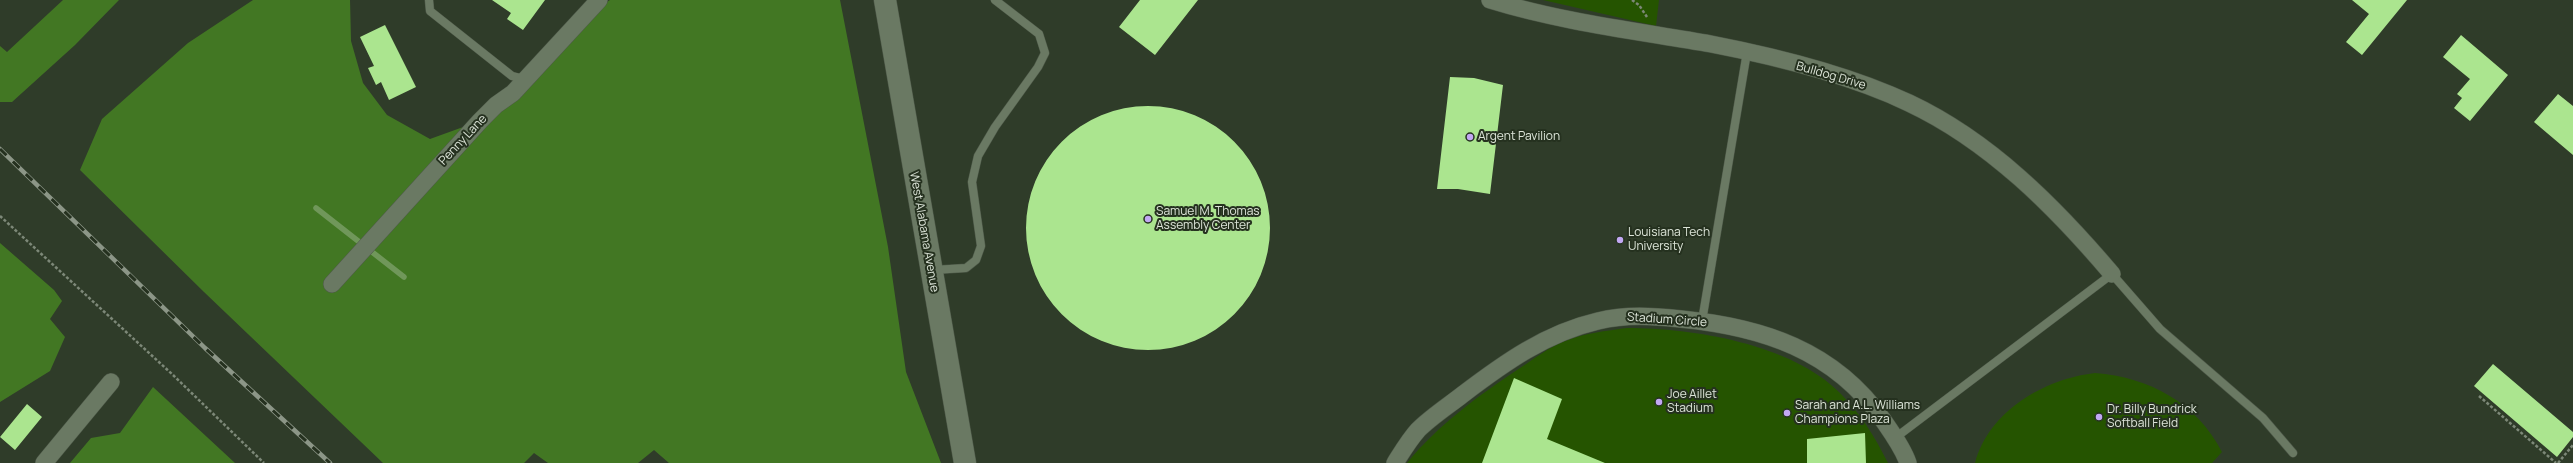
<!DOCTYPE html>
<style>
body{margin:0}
canvas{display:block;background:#2f3c29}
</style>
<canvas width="2573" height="463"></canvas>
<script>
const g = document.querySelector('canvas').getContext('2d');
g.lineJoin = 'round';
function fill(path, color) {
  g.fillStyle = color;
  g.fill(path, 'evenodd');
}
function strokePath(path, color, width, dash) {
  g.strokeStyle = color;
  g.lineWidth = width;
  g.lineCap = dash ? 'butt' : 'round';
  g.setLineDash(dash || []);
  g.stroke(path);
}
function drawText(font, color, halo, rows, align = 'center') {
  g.font = font + ' Manrope,sans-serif';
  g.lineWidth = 4;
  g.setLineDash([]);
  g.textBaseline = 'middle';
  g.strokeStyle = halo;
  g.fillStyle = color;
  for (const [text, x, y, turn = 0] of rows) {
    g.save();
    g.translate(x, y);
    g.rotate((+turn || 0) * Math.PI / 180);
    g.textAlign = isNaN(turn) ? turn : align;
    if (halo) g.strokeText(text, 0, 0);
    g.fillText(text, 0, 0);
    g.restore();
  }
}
fill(new Path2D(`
 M1543,0H1659L1656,26Z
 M1627,328C1693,328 1792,344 1840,393C1861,414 1875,437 1888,463H1407C1439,424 1478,396 1520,368C1534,359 1549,347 1565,341C1584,333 1606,331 1627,328Z
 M2095,373C2149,377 2197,403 2222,452L2212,463H1975C1989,411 2044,379 2095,373Z`), '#255400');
fill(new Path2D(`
 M63,0H119L75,45L12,102H0V46L7,52Z
 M253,0H350L351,41L363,83L387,115L430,139L477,122L599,7L610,0H840L888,247L906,372L941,463H669L654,450L638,463H548L534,453L524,463H383L204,292L80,170L102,119L188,43Z
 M0,243L54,290L62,301L50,319L65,337L50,371L0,402Z
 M153,387L235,463H70L91,438L120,433Z`), '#427723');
strokePath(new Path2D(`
 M316,208L404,277`), '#70975a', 5.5);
fill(new Path2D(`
 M492,0H545L523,30L507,19L511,13Z
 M1140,0H1198L1155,55L1119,27Z
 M2352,0H2407L2362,55L2346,42L2369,14Z
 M385,25L416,87L389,100L381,82L376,85L368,68L374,66L360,37Z
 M2461,35L2508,75L2470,121L2454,108L2462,98L2457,94L2470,79L2443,57Z
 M1450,77L1474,78L1503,85L1490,194L1458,189H1437Z
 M2558,94L2573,106V155L2534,122Z
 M1026 228a122 122 0 1 1 244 0a122 122 0 1 1-244 0Z
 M2493,364L2573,432V437L2557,457L2474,386Z
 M1514,378L1562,399L1547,439L1605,463H1482Z
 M27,404L42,417L15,450L0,437Z
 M1865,433L1866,463H1807V439Z`), '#abe58f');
const service = new Path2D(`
 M429,0L430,11L512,76L524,79
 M933,270L966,268L976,260L981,246L972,182L978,156L995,127L1038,67L1045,53L1039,34L995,0
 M1702,321L1747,52
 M1895,438L2112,274L2160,329L2263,418L2293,453`);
const minor = new Path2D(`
 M1490,0C1561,22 1637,31 1711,44C1773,56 1852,76 1909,103C1990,141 2056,208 2112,274
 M332,284L480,121L496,105L513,93L599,0
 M44,463L111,382
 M1395,463C1402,452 1409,440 1418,430C1431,417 1448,406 1462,395C1504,363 1546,333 1598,321C1626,314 1653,316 1681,319C1762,327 1834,350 1883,420C1892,433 1903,448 1908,463`);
const secondary = new Path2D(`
 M885,0L965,463`);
strokePath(service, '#4e5949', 9);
strokePath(minor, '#4e5949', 18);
strokePath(secondary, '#4e5949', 23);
strokePath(new Path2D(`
 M1632,0L1639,5L1647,17
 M0,216L173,375L264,463
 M2479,396L2556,463
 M2558,463L2573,445`), '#7d8878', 2.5, [3, 2]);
strokePath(service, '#6a7963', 8);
strokePath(minor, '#6a7963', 17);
strokePath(secondary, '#6a7963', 22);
const rail = new Path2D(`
 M0,149L205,348L330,463`);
strokePath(rail, '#8c9687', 4.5);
strokePath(rail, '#25311f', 3, [9]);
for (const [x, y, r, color] of [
 [1470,137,4,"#c2a8f3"],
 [1148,219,4,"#c2a8f3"],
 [1620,240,4,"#c2a8f3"],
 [1659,402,4,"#c2a8f3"],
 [1787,413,4,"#c2a8f3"],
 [2099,417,4,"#c2a8f3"]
]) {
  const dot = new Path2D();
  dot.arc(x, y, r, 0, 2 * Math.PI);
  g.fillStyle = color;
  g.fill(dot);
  strokePath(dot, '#25311f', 1.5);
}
drawText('12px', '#dde5d9', '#25311f', [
 ["Bulldog Drive",1831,76,16],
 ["Penny Lane",463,140,-47],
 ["West Alabama Avenue",924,232,80],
 ["Stadium Circle",1667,320,4]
]);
drawText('12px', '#dde5d9', '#25311f', [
 ["Argent Pavilion",1478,137],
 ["Samuel M. Thomas",1156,212],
 ["Assembly Center",1156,226],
 ["Louisiana Tech",1628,233],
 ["University",1628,247],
 ["Joe Aillet",1667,395],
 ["Stadium",1667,409],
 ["Sarah and A.L. Williams",1795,406],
 ["Champions Plaza",1795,420],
 ["Dr. Billy Bundrick",2107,410],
 ["Softball Field",2107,424]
], 'left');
</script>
